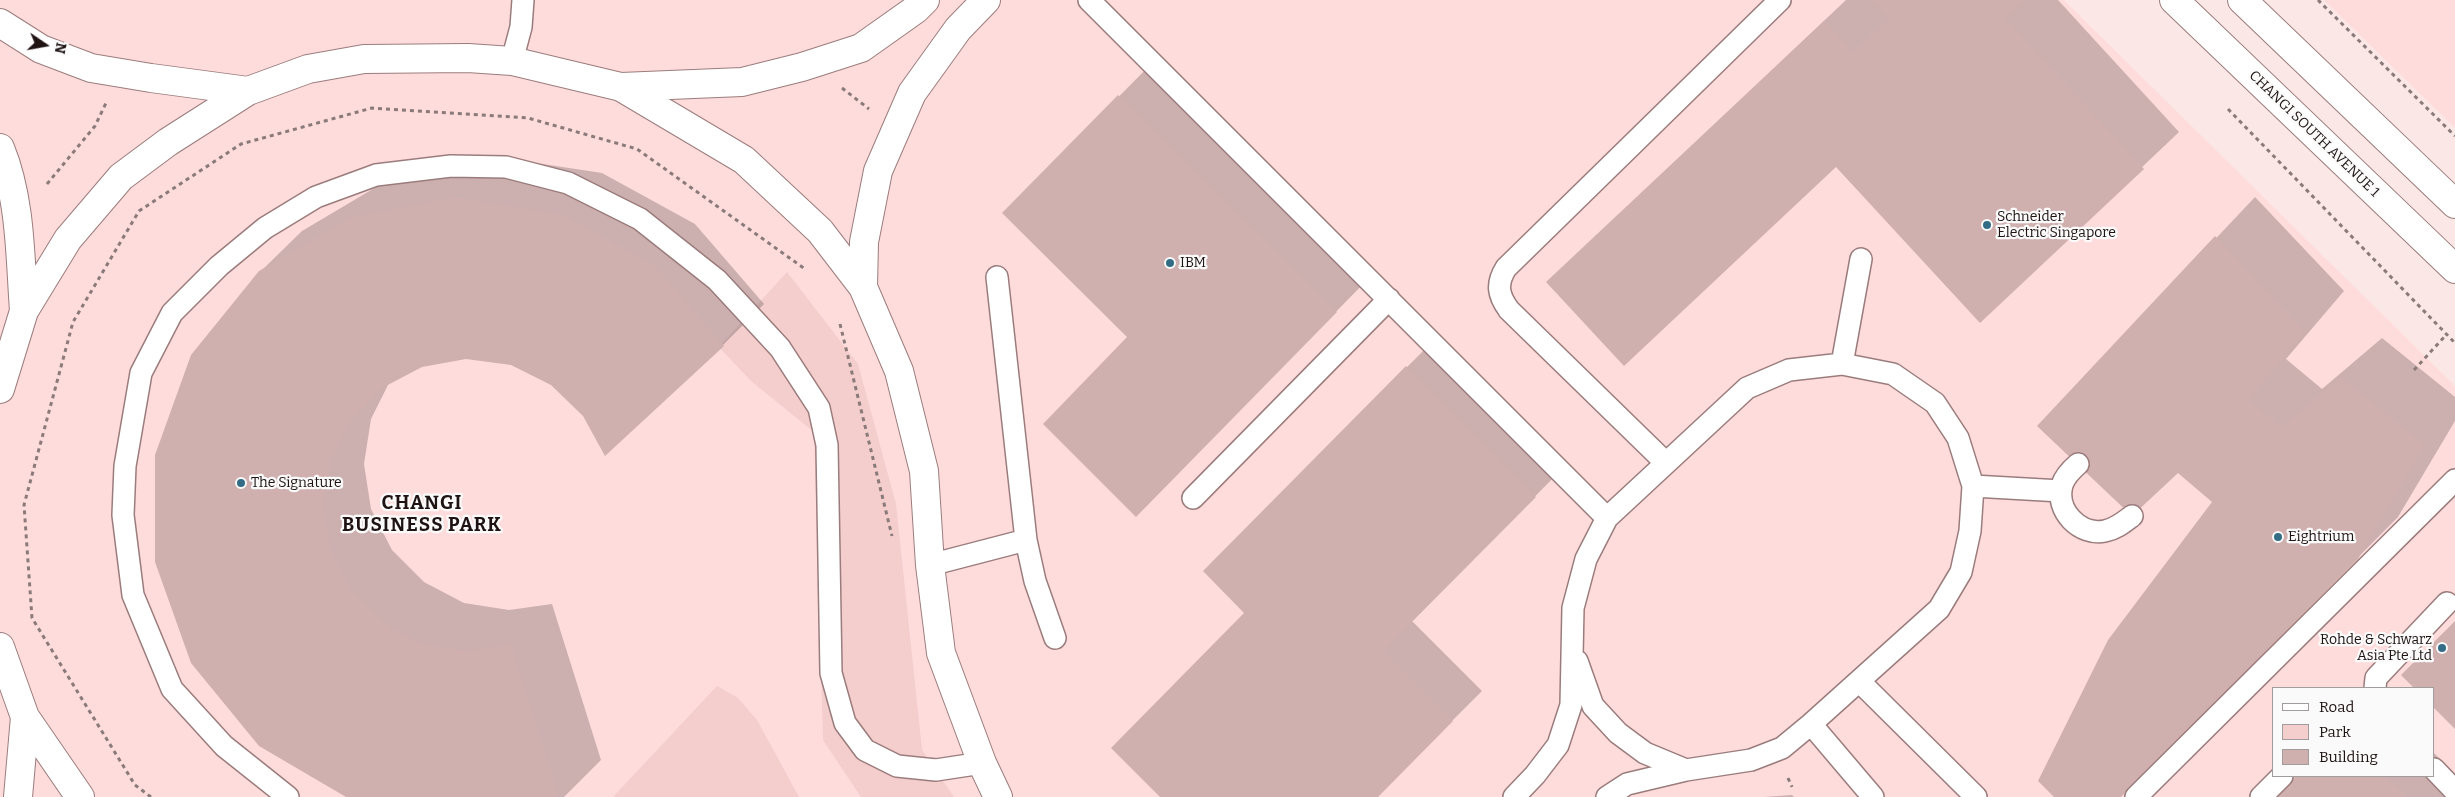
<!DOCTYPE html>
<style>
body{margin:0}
#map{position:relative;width:2455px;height:797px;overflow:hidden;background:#fce7e7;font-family:Bitter,serif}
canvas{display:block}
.legend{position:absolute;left:2272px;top:687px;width:162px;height:90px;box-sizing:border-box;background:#fafafa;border:1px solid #a29d9d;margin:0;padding:6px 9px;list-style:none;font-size:15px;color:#1e1212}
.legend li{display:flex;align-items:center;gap:10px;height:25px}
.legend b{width:25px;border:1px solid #a29d9d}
.north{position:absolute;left:20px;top:20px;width:50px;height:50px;-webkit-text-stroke:4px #fafafa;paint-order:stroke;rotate:102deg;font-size:14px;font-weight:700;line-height:20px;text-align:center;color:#1e1212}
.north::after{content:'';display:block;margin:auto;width:18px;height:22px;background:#1e1212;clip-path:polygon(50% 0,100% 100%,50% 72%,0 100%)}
</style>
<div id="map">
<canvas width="2455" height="797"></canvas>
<ul class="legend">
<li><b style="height:6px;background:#fff"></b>Road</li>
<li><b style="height:14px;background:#f4cdcd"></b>Park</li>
<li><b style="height:14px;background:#d0afaf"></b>Building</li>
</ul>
<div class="north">N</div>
</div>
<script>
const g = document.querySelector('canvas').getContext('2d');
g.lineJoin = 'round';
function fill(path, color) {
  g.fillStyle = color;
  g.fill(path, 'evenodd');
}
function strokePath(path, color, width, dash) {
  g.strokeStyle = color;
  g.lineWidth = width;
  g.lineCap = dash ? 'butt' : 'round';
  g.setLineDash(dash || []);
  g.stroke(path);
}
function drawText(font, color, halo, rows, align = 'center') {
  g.font = font + ' Bitter,serif';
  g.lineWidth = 4.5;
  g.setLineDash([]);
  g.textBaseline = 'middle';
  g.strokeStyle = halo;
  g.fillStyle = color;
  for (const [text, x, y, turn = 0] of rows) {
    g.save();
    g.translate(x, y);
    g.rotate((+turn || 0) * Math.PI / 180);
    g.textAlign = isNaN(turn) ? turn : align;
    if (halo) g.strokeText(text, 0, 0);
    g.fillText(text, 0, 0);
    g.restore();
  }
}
fill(new Path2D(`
 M0,0H2064L2455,386V797H0ZM2274,688H2434V776H2274Z
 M2324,0H2455V128Z`), '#ffdcdc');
fill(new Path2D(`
 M787,272L858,364L896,504L922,750L954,797H861L823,740L814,432L751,381L719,347Z
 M717,686L738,698L757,720L799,797H613Z`), '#f4cdcd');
fill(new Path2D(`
 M1846,0H2058L2179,132L1980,321L1836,165L1548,282Z
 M1155,60L1372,275L1172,479L1129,337L1004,213Z
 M497,157L602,173L695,224L764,304L723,345L584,415L552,384L511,364L466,358L421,366L389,383L371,419L364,464L371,509L392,550L424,582L464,603L509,610L552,604L601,760L564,797H349L260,272L302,231L393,177Z
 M2255,197L2344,291L2286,359L2322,389L2382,338L2455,397V421L2398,517L2120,797H2056L2213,502L2178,471L2039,426Z
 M1436,338L1564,467L1412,621L1482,691L1376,797H1162L1246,613L1204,571Z
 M2434,753L2455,774V797H2277L2298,776H2434Z
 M1792,795L1794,797H1764Z`), '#0003');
fill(new Path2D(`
 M1872,0H2024L2005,18L2144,169L1980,323L1836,167L1624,366L1546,282L1824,21L1853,52L1889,19Z
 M1118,95L1337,312L1136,517L1043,424L1127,337L1002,213Z
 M455,197L561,214L654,265L724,346L605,456L583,416L551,385L511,365L466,359L422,367L382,388L351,420L330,461L323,506L331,550L351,591L383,623L423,644L467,651L511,644L559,797H346L259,746L191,663L155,562V455L191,355L259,271L351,217Z
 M2215,236L2305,332L2248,400L2282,427L2341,377L2425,445L2358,559L2121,797H2054L2038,781L2108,640L2212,502L2178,473L2132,516L2037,426Z
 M1406,366L1536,497L1383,651L1453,721L1378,797H1160L1111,748L1244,613L1203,571Z
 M2455,621V729L2434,708V688H2414L2401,675Z
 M2296,776H2385L2407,797H2275Z`), '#d0afaf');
const lane = new Path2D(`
 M1089,0L1607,518
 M512,61L521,27L523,0
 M997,277L1026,540L1035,581L1055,638
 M1842,364L1861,259
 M1666,463L1509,310C1498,295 1496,284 1506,268L1780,0
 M2078,464C2071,470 2065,476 2062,485C2055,511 2080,536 2105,531C2116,529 2124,522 2132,516
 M1973,486L2061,491
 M1193,498L1389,299
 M930,565L1026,540
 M1577,661L1593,706L1618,733L1645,753L1686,770
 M1859,681L1976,797
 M2375,688L2376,678L2447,603
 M1811,724L1873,797
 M2434,769L2455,791
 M288,797L224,746L172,689L133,595L123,515L125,466L141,373L172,313L219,266L265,228L316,197L376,175L451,166L506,167L568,183L640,219L717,280L780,348L819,408L827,445L831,673L845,723L865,750L897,766L936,770L982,763
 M1514,797L1535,775L1558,745L1571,705L1573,608L1586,559L1607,518L1747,388L1789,370L1842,364L1893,374L1935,403L1958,438L1973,486L1970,531L1961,572L1939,609L1811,724L1782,748L1751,760L1686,770L1627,784L1607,797
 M2136,797L2455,480
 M2261,797L2282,776`);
const street = new Path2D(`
 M0,23L41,49L91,68L151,78L248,91L308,69L364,59L468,58L512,61L621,87L744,160L820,231L863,287L899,371L924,471L930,565L941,653L982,763L998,797
 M621,87L742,82L802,67L861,48L916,9L925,0
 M0,148C21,199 20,257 24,311
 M863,287L864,242L878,171L912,93L958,29L986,0
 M0,389L24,311L68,239L121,177L168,142L248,91
 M0,647L25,717L80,797
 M18,797L25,717`);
const secondary = new Path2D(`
 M2174,0L2455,269
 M2242,0L2455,204`);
strokePath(lane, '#9b7c7c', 24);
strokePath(street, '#9b7c7c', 30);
strokePath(secondary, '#9b7c7c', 30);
strokePath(new Path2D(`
 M2318,0L2455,136
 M842,88L869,109
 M2228,109L2455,343
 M47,184L95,126L106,103
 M840,324L892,536
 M2414,370L2446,335
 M1788,778L1792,787
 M151,797L135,785L32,618L24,505L73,322L139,211L241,144L372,108L528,118L637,149L805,269`), '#8a7a7a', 3, [4, 4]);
strokePath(lane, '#fff', 21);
strokePath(street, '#fff', 28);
strokePath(secondary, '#fff', 28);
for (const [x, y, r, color] of [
 [1987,225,5,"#326c85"],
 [1170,263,5,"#326c85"],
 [241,483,5,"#326c85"],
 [2278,537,5,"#326c85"],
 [2442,648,5,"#326c85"]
]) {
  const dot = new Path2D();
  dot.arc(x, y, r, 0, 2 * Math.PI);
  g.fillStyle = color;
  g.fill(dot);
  strokePath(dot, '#fafafa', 2);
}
drawText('14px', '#1e1212', '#fafafa', [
 ["CHANGI SOUTH AVENUE 1",2314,134,44]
]);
drawText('14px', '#1e1212', '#fafafa', [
 ["Schneider",1997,217],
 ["Electric Singapore",1997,233],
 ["IBM",1180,263],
 ["The Signature",251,483],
 ["Eightrium",2288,537],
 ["Rohde & Schwarz",2432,640,"right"],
 ["Asia Pte Ltd",2432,656,"right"]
], 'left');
g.letterSpacing = '1px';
drawText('bold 19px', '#1e1212', '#fafafa', [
 ["CHANGI",422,504],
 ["BUSINESS PARK",422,526]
]);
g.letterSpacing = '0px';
</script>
